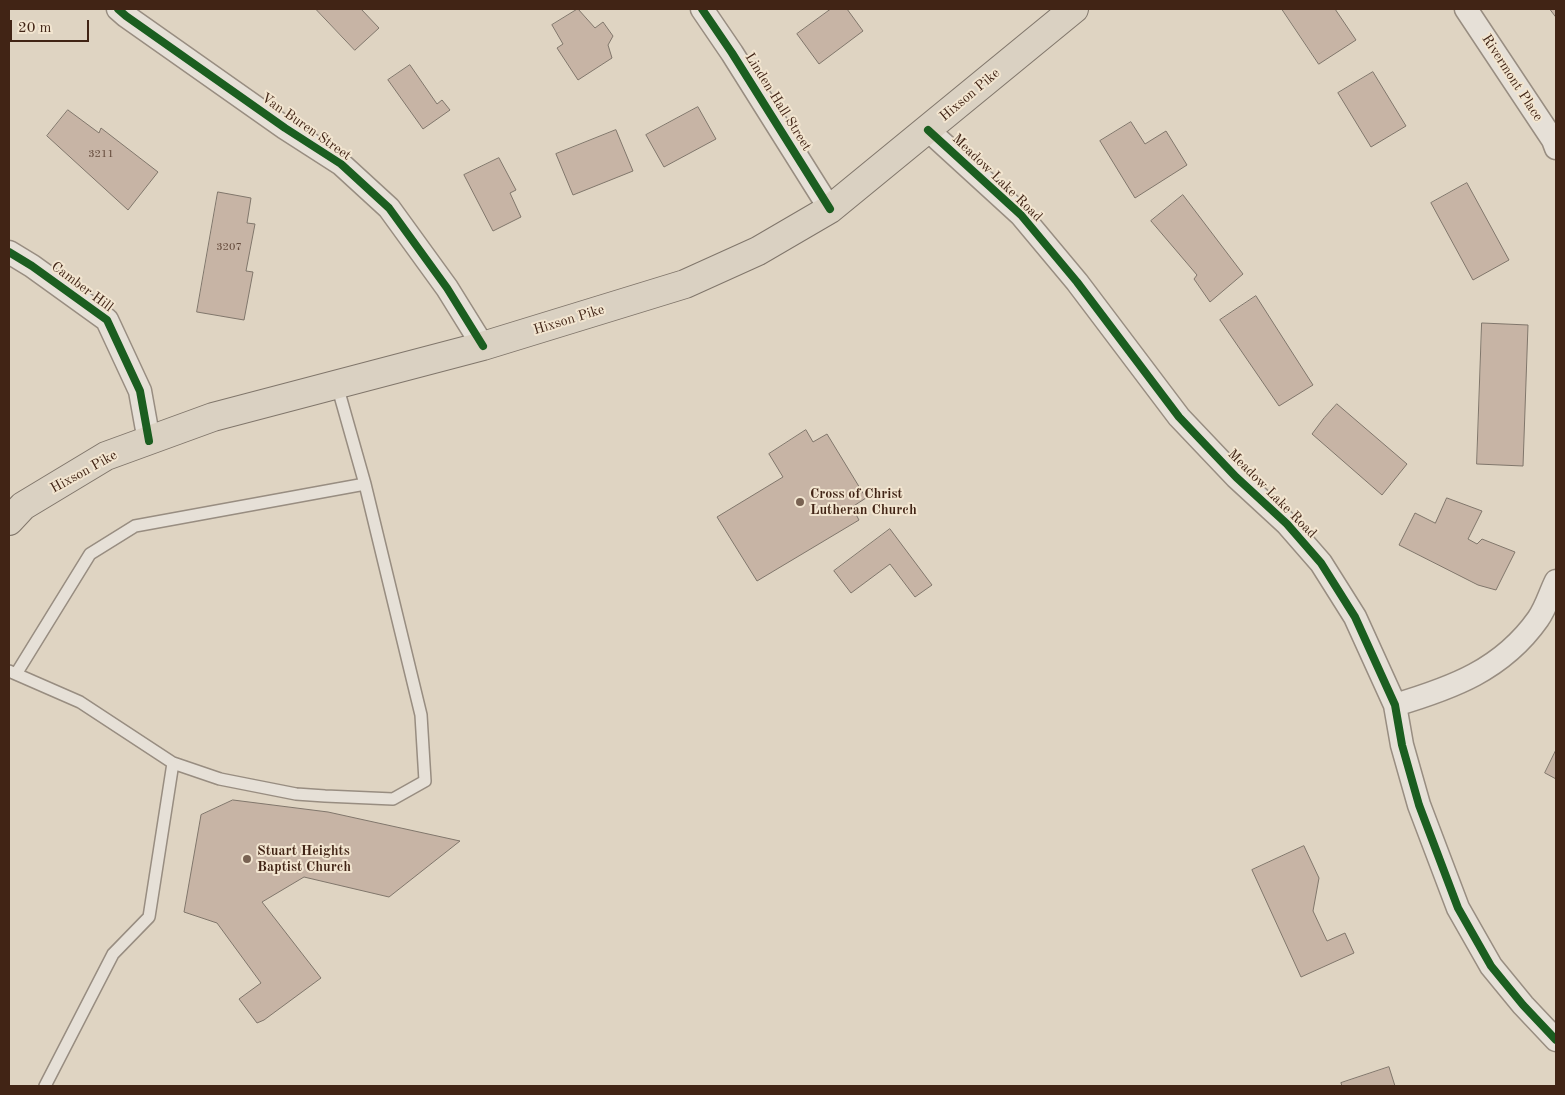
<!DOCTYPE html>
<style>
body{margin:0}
#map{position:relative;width:1565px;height:1095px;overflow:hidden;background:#dfd4c2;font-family:"Old Standard TT",serif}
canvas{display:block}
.frame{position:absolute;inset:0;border:10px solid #412415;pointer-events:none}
.scale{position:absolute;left:10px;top:20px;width:79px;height:22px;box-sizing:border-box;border:2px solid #412415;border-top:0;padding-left:6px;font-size:15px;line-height:18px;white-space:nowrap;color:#412415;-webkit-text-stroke:4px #f2e5d0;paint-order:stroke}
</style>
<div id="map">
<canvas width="1565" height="1095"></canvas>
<div class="frame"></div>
<div class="scale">20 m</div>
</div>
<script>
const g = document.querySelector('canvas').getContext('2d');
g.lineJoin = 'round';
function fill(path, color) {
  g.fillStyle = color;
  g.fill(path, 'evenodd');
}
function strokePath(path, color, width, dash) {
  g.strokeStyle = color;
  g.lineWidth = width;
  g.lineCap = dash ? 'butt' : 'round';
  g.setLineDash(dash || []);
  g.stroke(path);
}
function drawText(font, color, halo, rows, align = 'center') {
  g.font = font + ' "Old Standard TT",serif';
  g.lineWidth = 4;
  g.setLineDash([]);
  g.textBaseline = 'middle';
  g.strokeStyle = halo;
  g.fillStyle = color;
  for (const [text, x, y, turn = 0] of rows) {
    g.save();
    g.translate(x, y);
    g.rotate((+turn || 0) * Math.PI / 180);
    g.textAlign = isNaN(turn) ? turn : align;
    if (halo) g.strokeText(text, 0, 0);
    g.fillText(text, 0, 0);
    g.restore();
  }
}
const building = new Path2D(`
 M316,9H361L379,28L355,50Z
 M578,9L595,28L603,22L613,36L608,45L612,58L578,80L557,48L563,44L552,25Z
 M831,9H847L863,31L819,64L797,34Z
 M1282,9H1335L1356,40L1319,64Z
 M1550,9H1556V17Z
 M410,65L437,104L442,100L450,110L423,129L388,80Z
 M1373,72L1406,126L1371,147L1338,93Z
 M698,107L716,139L664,167L646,135Z
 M68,110L99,133L101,128L158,172L128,210L47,136Z
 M1131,122L1145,144L1166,131L1187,165L1135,198L1100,141Z
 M616,130L633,171L573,195L556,154Z
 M499,158L516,190L510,193L521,217L493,231L464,175Z
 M1467,183L1509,260L1473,280L1431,203Z
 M218,192L251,198L247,223L255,224L246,271L253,272L244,320L197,312Z
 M1183,195L1243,274L1210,302L1194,279L1197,275L1151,221Z
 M1256,296L1313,385L1279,406L1220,320Z
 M1482,323L1528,325L1523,466L1477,464Z
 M1337,404L1407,464L1382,495L1312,434L1324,418Z
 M806,430L813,442L827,434L866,498L852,507L859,520L757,581L717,517L783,477L769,454Z
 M1447,498L1482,511L1468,539L1477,544L1482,539L1515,552L1496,590L1478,585L1399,545L1415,513L1435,523Z
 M890,529L932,585L915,597L890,564L851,593L834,571Z
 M1556,750V779L1545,773Z
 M233,800L328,812L460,841L389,897L304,877L262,902L321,978L264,1020L257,1023L239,999L261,983L217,923L184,912L201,815Z
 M1304,846L1319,878L1313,911L1327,941L1345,933L1354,953L1301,977L1252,870Z
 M1389,1067L1395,1086H1342L1341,1083Z`);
fill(building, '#c7b4a5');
strokePath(building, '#80766b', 1);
const lane = new Path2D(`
 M9,671L80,702L173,763L220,779L296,794L325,796L393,799L425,781L421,715L365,484L337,385
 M16,674L90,554L135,526L365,484
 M45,1086L113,954L149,917L173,763`);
const street = new Path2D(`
 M118,9L126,16L285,128L341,164L389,208L447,288L483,346
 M702,9L732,53L830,209
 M1466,9L1553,140L1556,148
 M928,130L1021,215L1077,282L1179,417L1236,477L1287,524L1321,563L1355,617L1395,705L1402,745L1419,805L1458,908L1491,966L1523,1005L1556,1040
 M9,252L32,266L107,320L140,391L149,441
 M1395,705C1452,688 1502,670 1538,619C1546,608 1550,593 1556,581`);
const primary = new Path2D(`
 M9,521L23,506L106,456L213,417L483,346L685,284L758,251L830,209L1074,9`);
strokePath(lane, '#988d81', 14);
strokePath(street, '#988d81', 25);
strokePath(primary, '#80766b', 30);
strokePath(lane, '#e6e0d7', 11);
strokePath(street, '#e6e0d7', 22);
strokePath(primary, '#dad1c2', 28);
strokePath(new Path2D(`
 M118,9L126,16L285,128L341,164L389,208L447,288L483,346
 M702,9L732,53L830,209
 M928,130L1021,215L1077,282L1179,417L1236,477L1287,524L1321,563L1355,617L1395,705L1402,745L1419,805L1458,908L1491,966L1523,1005L1556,1040
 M9,252L32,266L107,320L140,391L149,441`), '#1b5e20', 8);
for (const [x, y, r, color] of [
 [800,502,5,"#786252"],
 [247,859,5,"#786252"]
]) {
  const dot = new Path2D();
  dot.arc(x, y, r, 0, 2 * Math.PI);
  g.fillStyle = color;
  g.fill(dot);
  strokePath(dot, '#f2e5d0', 2);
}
drawText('11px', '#624839', null, [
 ["3211",101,154],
 ["3207",229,247]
]);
drawText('14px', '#412415', '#f2e5d0', [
 ["Rivermont Place",1512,78,57],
 ["Hixson Pike",970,95,-40],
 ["Linden Hall Street",778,102,58],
 ["Van Buren Street",306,127,35],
 ["Meadow Lake Road",997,178,44],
 ["Camber Hill",82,287,37],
 ["Hixson Pike",569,320,-17],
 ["Hixson Pike",84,472,-29],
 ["Meadow Lake Road",1272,494,45]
]);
drawText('bold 14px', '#412415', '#f2e5d0', [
 ["Cross of Christ",810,494],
 ["Lutheran Church",810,510],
 ["Stuart Heights",257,851],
 ["Baptist Church",257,867]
], 'left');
</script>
